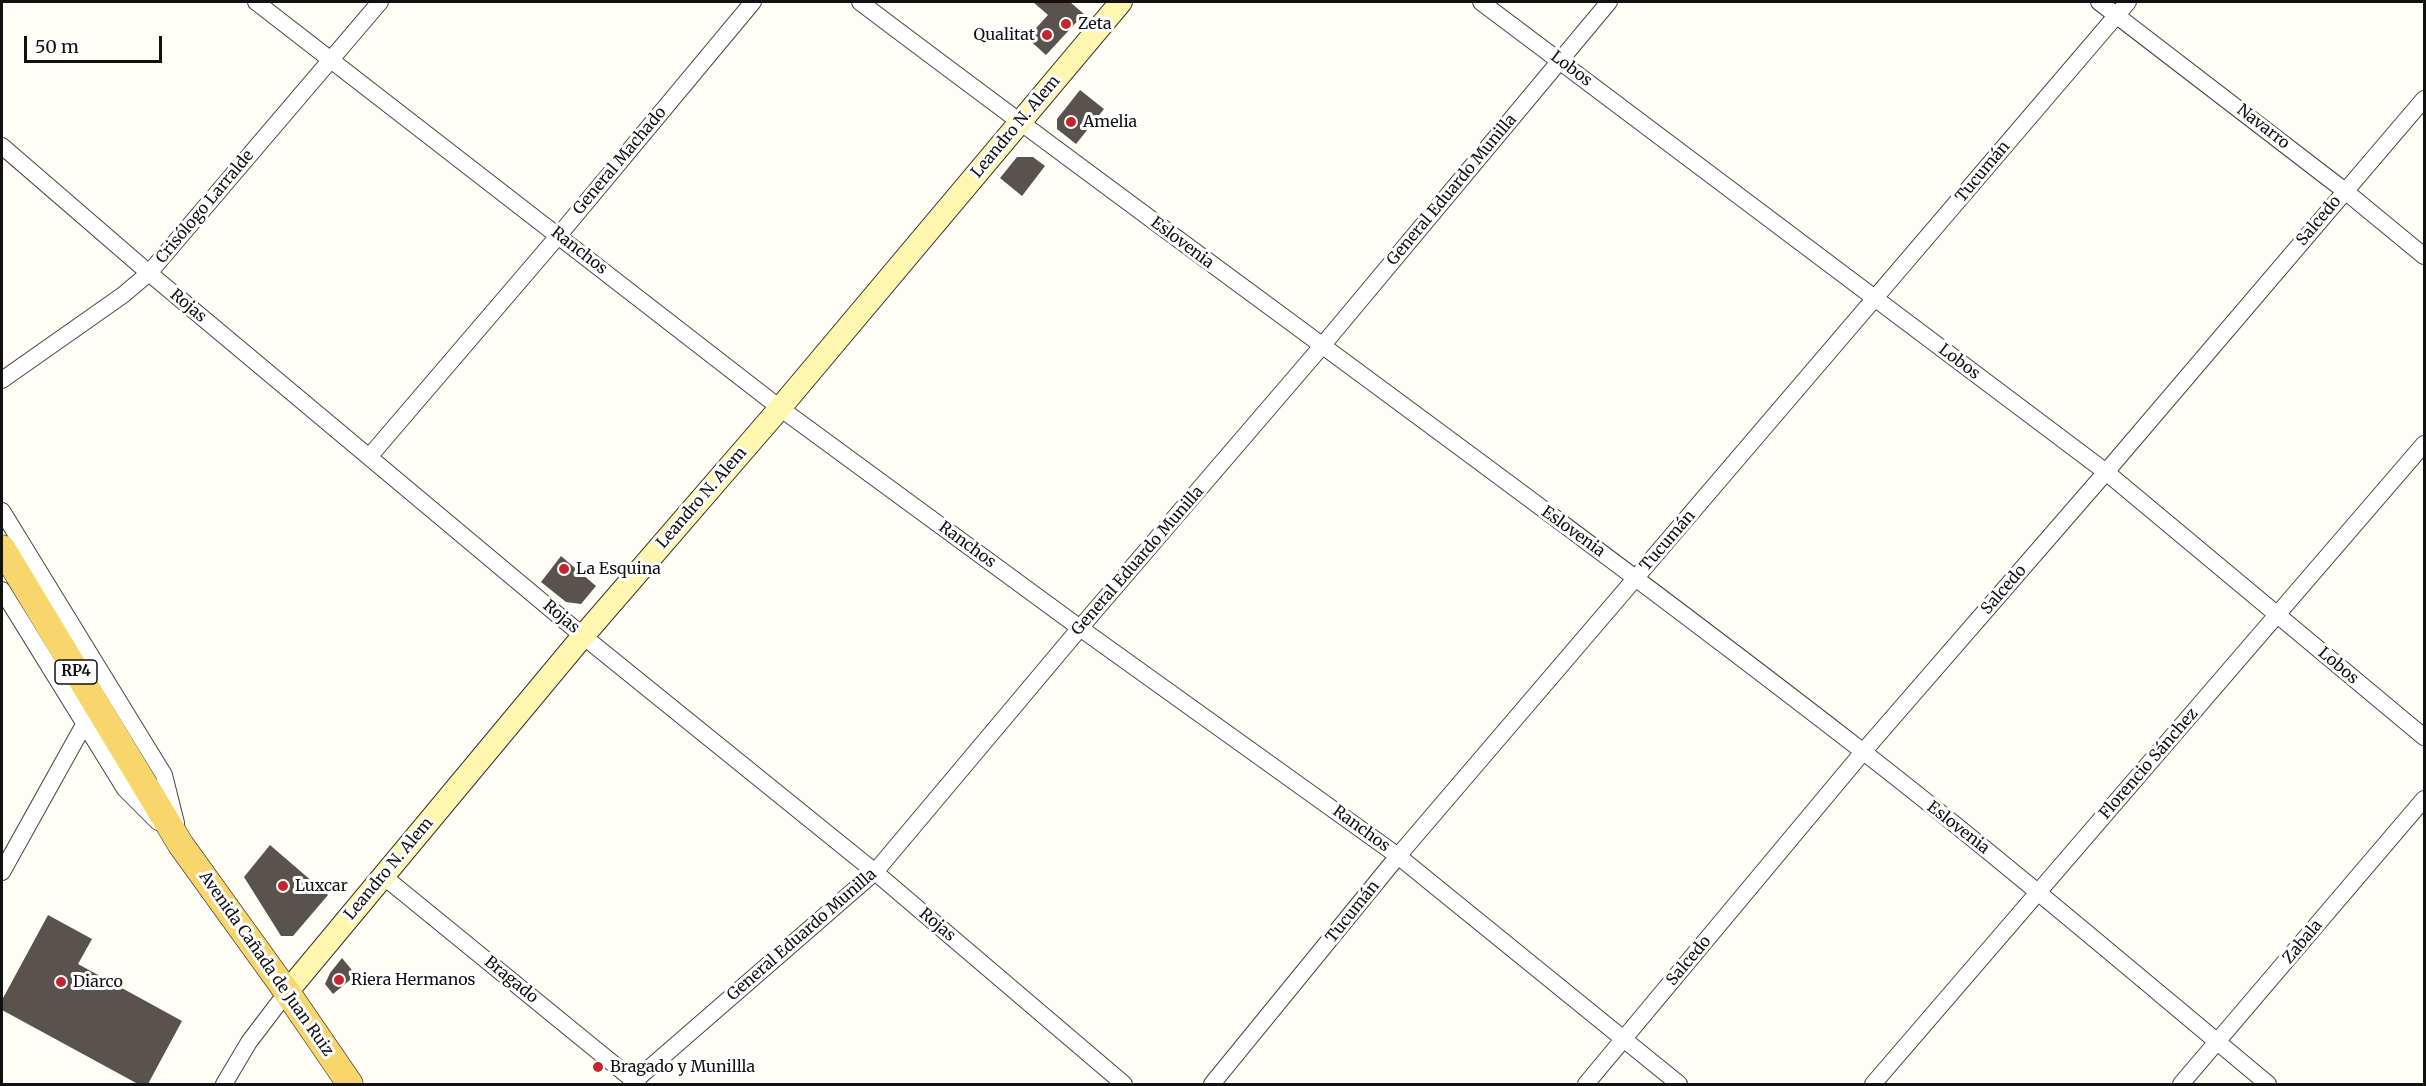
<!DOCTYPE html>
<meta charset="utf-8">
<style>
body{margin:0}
#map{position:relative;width:2426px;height:1086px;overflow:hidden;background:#fffdf5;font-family:Merriweather,serif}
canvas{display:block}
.frame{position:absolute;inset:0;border:3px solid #111;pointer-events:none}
.scale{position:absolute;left:24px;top:36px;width:138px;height:27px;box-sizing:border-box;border:3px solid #111;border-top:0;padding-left:8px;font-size:18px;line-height:21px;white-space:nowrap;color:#111;-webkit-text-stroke:4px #fff;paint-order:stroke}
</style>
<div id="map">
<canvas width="2426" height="1086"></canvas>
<div class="frame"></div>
<div class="scale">50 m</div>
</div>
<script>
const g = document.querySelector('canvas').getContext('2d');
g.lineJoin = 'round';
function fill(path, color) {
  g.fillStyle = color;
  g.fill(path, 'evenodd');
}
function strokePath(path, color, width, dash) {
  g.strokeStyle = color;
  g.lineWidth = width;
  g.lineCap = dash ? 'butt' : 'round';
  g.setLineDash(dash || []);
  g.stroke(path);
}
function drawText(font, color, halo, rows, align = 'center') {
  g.font = font + ' Merriweather,serif';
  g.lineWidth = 6;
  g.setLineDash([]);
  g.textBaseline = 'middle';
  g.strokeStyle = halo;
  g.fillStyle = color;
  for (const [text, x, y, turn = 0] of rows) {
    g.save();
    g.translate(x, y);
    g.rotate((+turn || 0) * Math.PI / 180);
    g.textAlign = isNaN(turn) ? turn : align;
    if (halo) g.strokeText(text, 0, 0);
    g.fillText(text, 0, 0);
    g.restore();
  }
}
fill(new Path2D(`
 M1033,2H1070L1084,14L1046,55L1027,38L1048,15Z
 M1080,90L1104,109L1076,144L1057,129V119Z
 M1017,157H1033L1045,166L1022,196L1000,178Z
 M561,556L596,586L581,604L566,602L541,582Z
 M270,845L328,895L293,936H281L244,877Z
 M48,915L92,939L78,964L182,1021L148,1084H138L2,1010V1000Z
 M342,958L356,975L333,994L325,984L330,973Z`), '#5a524d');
const street = new Path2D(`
 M256,2L780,408L1080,628L1398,856L1679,1084
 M860,2C1192,253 1532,495 1861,750C2000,858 2133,972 2268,1084
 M1481,2L2106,472L2424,737
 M2099,2L2345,191L2424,256
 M2,146L149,273L583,636L875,872L1124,1084
 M2,380L123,295L149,273L380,2
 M369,457L559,235L753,2
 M2,511L164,775L176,823
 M2,590L125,789L158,822
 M2,872L85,723
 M383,876L638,1084
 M224,1084L249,1042L287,992
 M631,1084L875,872L1080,628L1322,346L1609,2
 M1212,1084L1398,856L2128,2
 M1586,1084L1863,752L2106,472L2424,99
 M1873,1084L2424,444
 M2181,1084L2424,799`);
const secondary = new Path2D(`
 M287,992L583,636L780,408L1121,2`);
const primary = new Path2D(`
 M2,548L181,845L287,992L350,1084`);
strokePath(street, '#444', 18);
strokePath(secondary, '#333', 24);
strokePath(primary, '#222', 27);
strokePath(street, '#fff', 16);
strokePath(secondary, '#fff6b0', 22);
strokePath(primary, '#f9d66b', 26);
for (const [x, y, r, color] of [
 [1066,24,6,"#c4262e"],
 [1047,35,6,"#c4262e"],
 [1071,122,6,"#c4262e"],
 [564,569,6,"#c4262e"],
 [283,886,6,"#c4262e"],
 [339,980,6,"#c4262e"],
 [61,982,6,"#c4262e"],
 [598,1067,6,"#c4262e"]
]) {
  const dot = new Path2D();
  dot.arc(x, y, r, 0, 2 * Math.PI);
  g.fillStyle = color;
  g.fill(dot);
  strokePath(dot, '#fff', 2);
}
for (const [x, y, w] of [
 [76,672,42]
]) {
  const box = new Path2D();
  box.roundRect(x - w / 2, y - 12, w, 24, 4.5);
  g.fillStyle = '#fff';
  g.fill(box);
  strokePath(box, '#111', 1.5);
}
drawText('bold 15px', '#111', null, [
 ["RP4",76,672]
]);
drawText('16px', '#111', '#fff', [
 ["Zeta",1078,24],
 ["Qualitat",1035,35,"right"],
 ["Amelia",1083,122],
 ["La Esquina",576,569],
 ["Luxcar",295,886],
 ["Riera Hermanos",351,980],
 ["Diarco",73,982],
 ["Bragado y Munillla",610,1067]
], 'left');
drawText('16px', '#111', '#fff', [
 ["Lobos",1571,69,37],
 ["Leandro N. Alem",1016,127,-50],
 ["Navarro",2263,127,38],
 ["General Machado",620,161,-50],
 ["Tucumán",1983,172,-50],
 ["General Eduardo Munilla",1452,190,-50],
 ["Crisólogo Larralde",205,207,-50],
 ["Salcedo",2319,221,-50],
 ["Eslovenia",1182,243,37],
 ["Ranchos",579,251,38],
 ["Rojas",188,306,40],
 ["Lobos",1959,362,37],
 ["Leandro N. Alem",702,498,-49],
 ["Eslovenia",1573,532,36],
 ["Tucumán",1668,541,-49],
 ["Ranchos",967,545,36],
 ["General Eduardo Munilla",1138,561,-49],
 ["Salcedo",2004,590,-49],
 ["Rojas",561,617,40],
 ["Lobos",2338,666,40],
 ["Florencio Sánchez",2149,764,-49],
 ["Eslovenia",1958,828,38],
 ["Ranchos",1361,829,36],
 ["Leandro N. Alem",389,869,-50],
 ["Tucumán",1353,912,-51],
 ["Rojas",937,925,40],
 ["General Eduardo Munilla",802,935,-41],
 ["Zabala",2303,942,-50],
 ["Salcedo",1689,961,-50],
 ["Avenida Cañada de Juan Ruiz",266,964,55],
 ["Bragado",511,980,39]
]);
</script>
